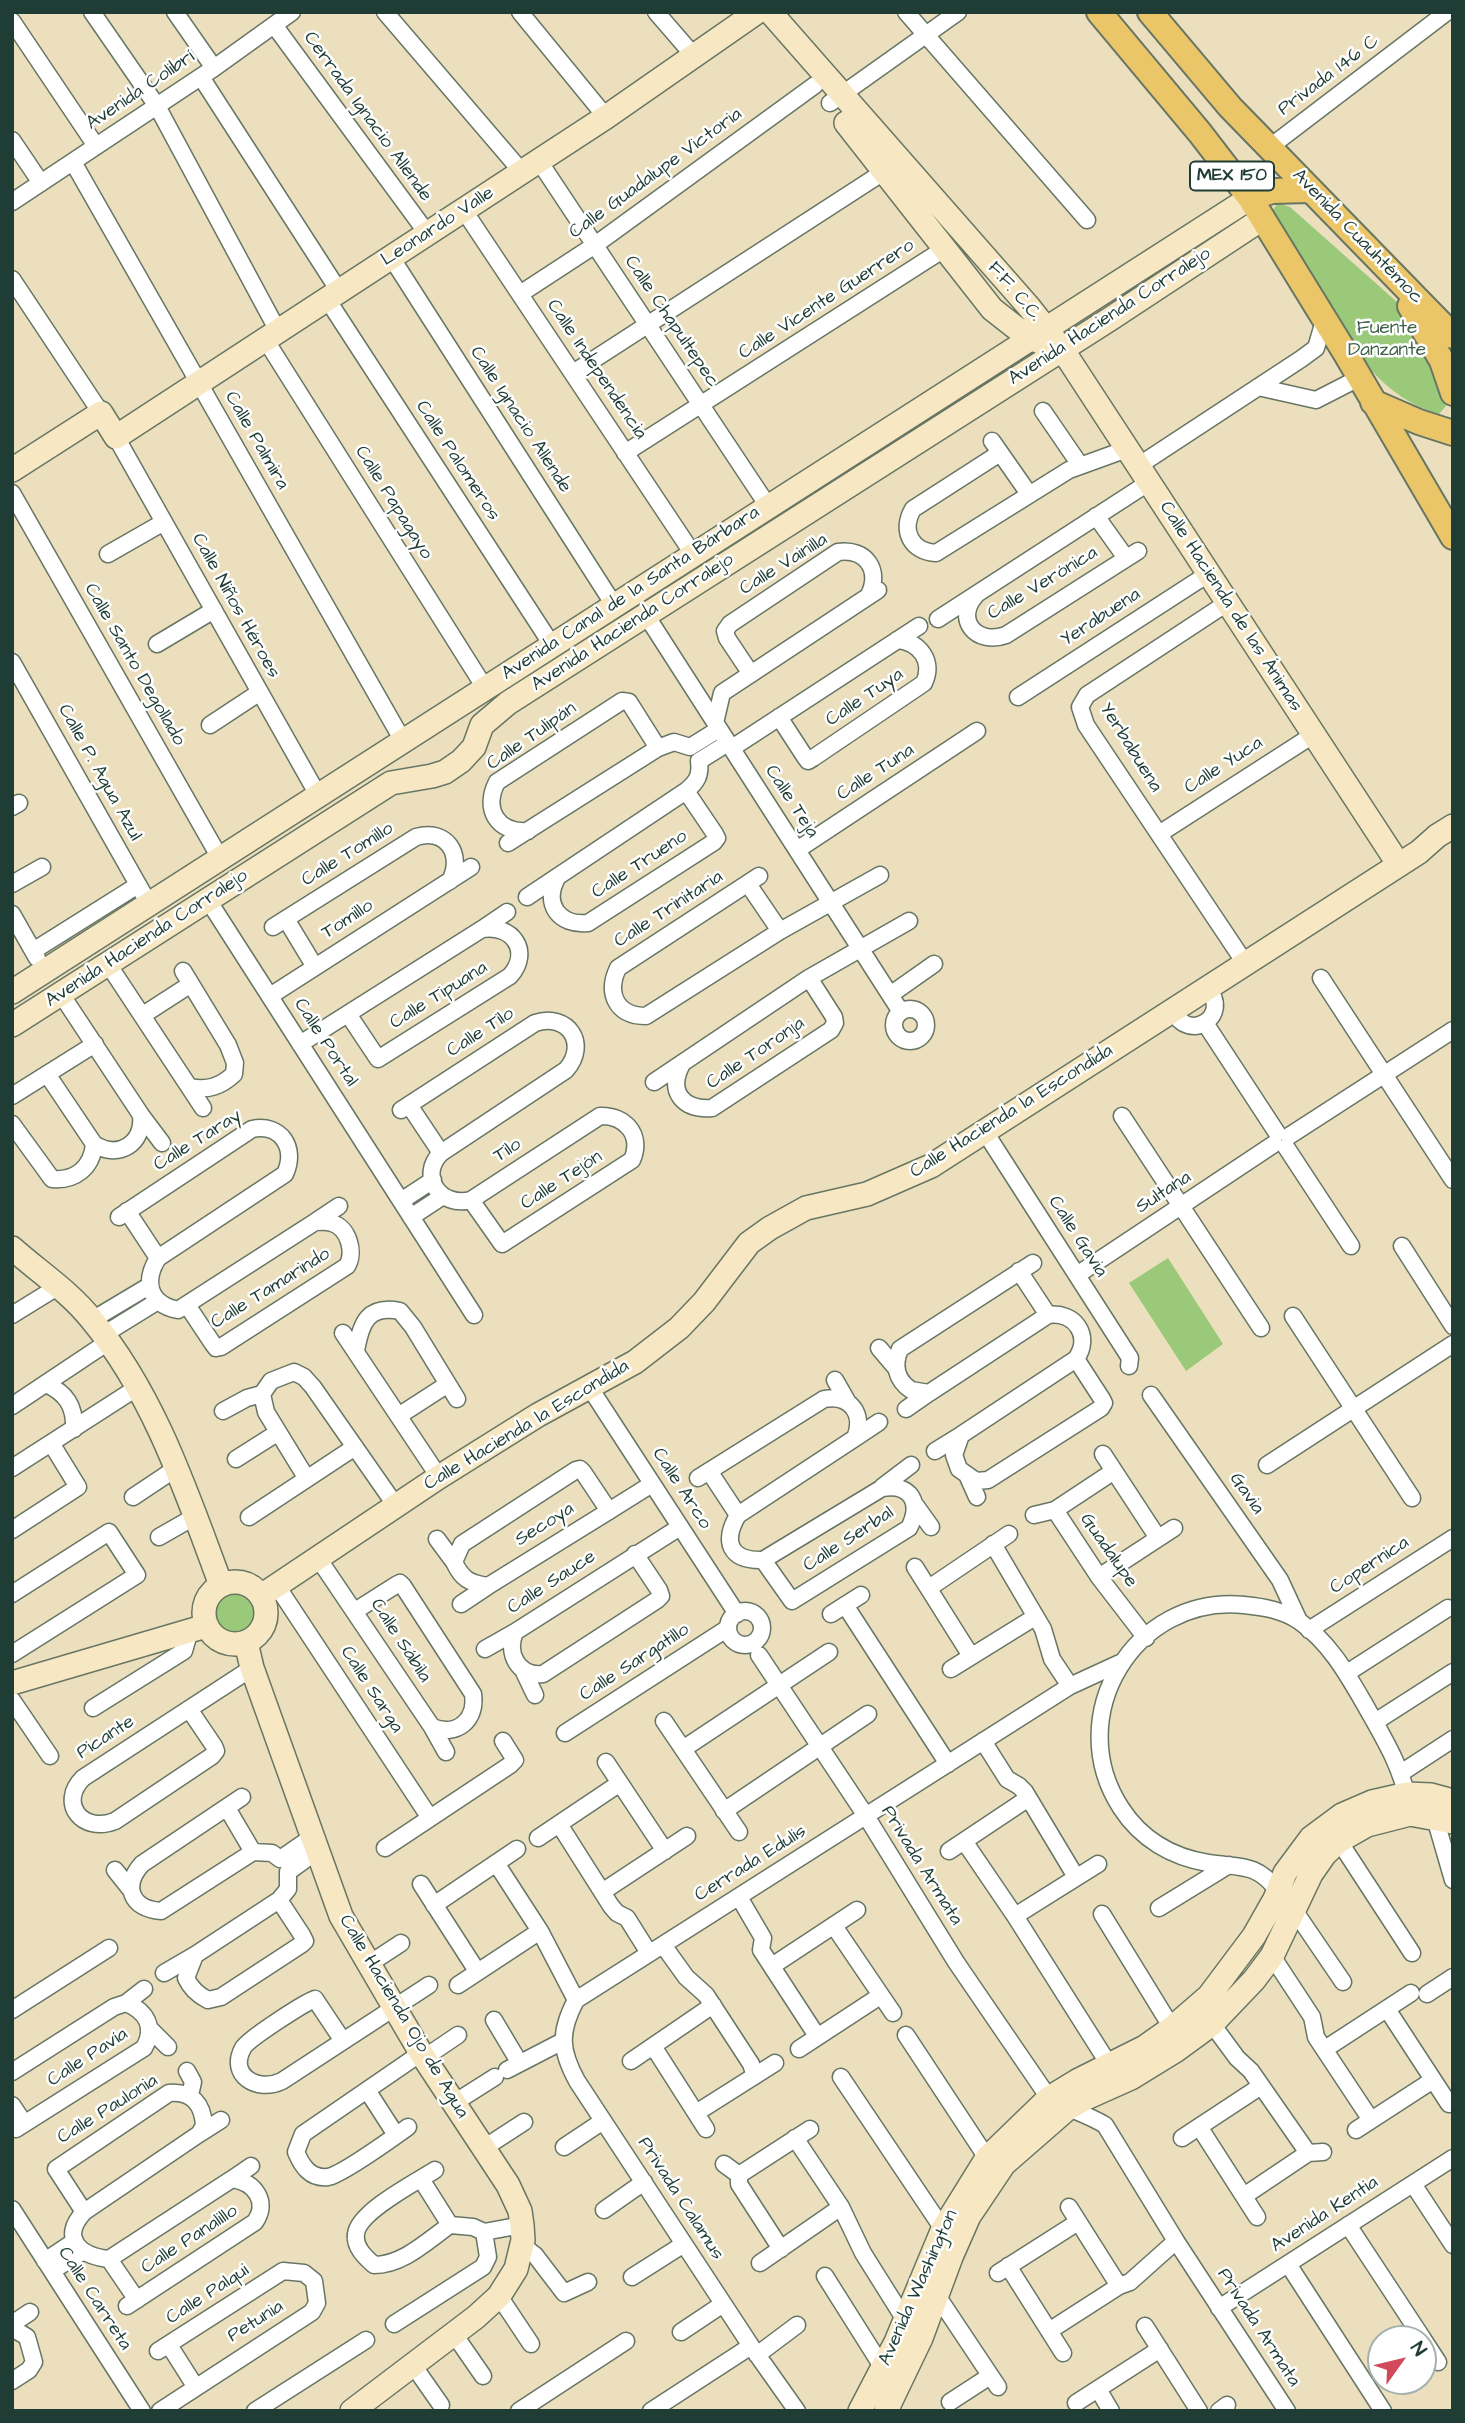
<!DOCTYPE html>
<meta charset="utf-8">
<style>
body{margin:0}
#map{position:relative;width:1465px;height:2423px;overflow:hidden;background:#ecdfbe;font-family:"Architects Daughter",sans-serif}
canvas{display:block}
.frame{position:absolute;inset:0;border:14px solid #1f3d34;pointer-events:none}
.north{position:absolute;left:1367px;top:2325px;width:70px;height:70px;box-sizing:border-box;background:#fff;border:2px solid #a5b1ae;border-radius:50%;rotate:56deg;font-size:19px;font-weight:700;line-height:28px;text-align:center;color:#1f3d34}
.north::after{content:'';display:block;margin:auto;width:24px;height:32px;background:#d1495b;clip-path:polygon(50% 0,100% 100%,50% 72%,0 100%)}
</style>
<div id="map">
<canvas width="1465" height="2423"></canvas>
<div class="frame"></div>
<div class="north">N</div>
</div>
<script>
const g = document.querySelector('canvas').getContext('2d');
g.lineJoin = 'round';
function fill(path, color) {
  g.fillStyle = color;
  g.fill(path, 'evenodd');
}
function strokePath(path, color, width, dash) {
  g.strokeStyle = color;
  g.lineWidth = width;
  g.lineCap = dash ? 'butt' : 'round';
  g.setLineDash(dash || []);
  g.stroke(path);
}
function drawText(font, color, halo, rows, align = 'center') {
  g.font = font + ' "Architects Daughter",sans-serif';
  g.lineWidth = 5;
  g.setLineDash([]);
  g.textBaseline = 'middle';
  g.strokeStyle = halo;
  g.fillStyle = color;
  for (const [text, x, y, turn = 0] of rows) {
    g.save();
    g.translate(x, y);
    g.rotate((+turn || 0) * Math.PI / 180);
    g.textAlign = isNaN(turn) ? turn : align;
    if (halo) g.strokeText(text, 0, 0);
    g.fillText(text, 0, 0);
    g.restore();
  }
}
fill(new Path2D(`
 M1278,203L1290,207L1397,302L1415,329L1433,368L1446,406L1439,414C1413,407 1390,391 1372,371L1272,211Z
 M1168,1258L1223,1344L1186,1371L1129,1283Z
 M213 1612a24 24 0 1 1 48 0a24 24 0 1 1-48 0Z`), '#9aca79');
const street = new Path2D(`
 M92,12L157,106L278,331
 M175,12L214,68
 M385,12L522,172
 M520,12L606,117
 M656,12L694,56
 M906,12L1087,220
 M12,21L96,146
 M274,25L427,233
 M201,77L339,291
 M830,103L958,12
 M12,140L41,183
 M1270,147L1447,12
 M539,161L768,506
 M73,162L403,741
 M12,202L214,68L292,12
 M463,209L693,554
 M391,257L614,605
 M12,279L101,413
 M520,294L595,245L815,85
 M327,299L552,645
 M265,339L485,688
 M573,373L885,171
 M1258,387L1316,400L1359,378
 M1043,411L1080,465
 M116,437L318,795
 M992,441L1029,494
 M625,453L944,249
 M1000,453L913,509C900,531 912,552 936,553L1069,470L1127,449
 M1138,466L1301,359L1316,348L1324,321
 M12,493L220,858
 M1096,516L1126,558
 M108,554L164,522
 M976,595C954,619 976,646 1006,635L1138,551
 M1227,603L1087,695L1080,707L1086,725L1245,963
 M646,615L901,1012
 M938,619L1148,483
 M157,644L214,610
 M12,662L149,904
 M751,674L727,638L725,631L730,624L838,552C866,548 881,570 869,595
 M1018,697L1208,574
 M779,717L805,757L808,761L813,758L924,683C934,661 920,642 897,640
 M715,723L722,693L878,590
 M210,725L260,692
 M732,748L919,626
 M12,807L19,803
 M528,831C497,833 483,809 497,782L622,701L629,702L658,748
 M1159,834L1313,735
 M508,843L658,748L674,742L690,747L719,729
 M797,850L977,731
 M759,876L618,968C606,993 616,1016 646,1016L780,931L880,875
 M557,878C543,904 559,926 588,923L714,842L717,838L715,834L686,791
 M12,884L42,867
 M748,884L780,931
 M527,897L686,791C697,782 701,775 699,761L728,743
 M208,900L474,1315
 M12,914L37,958
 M286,919L315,967
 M273,927L416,837C446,828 464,854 450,881
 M482,929L507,912
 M33,951L138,885
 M108,964L203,1108
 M183,971L228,1045L235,1063L234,1074C221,1086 208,1091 190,1087
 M1321,978L1453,1180
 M61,994L141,1115L162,1143
 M890,995L934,964
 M270,996L471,867
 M894 1025a16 16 0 1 1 32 0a16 16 0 1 1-32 0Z
 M1173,1010C1188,1045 1233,1015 1207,988
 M143,1015L191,984
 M1205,1023L1277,1133
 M300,1044L482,929C512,924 532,951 510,976L378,1059L348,1014
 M682,1064C667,1092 683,1110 712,1108L831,1030L835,1023L834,1017L809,978
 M47,1074L94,1144C119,1160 144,1143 141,1115
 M654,1082L809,978L909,921
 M12,1096L95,1044
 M409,1105L441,1153
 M401,1110L535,1023C568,1012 589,1044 566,1070L441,1153C418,1176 440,1208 471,1200L600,1116C625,1115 643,1135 632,1160L502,1244L471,1200
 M1122,1116L1261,1328
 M12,1124L52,1179C75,1181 92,1168 94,1144
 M985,1132L1130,1358L1129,1366
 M1289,1136L1453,1030
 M1286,1147L1351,1246
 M401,1201L433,1180
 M127,1211L158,1258
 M119,1217L252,1129C281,1123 297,1148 285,1174L158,1258C143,1282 149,1304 178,1310L315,1222C320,1222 327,1221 332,1223C349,1228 355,1253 347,1266L221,1347L216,1348L213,1344L187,1305
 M411,1217L443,1196
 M315,1222L339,1206
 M1402,1246L1453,1326
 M1033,1263L900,1349C893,1365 896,1380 911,1390L929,1393L1048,1315C1075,1311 1092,1336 1076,1359L961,1435L954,1455L959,1469L976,1481L988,1480L1101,1408L1104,1403L1102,1399L1076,1359
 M1019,1271L1048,1315
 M1077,1275L1274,1144
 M12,1315L59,1286
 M1293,1316L1412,1498
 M92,1320L149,1286
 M343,1333L439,1477
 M103,1335L158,1301
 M879,1348L896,1368
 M356,1351C361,1322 368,1305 400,1311L413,1327L457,1399
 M835,1380L847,1401
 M46,1384C66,1393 75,1406 74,1429
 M590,1388L737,1614
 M1151,1395L1280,1580L1299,1621
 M12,1406L108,1342
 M906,1409L929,1393
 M223,1411L247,1398L262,1394
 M400,1415L448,1384
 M855,1438L879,1422
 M935,1451L961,1435
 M1103,1454L1158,1538
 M236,1459L277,1433
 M1267,1465L1453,1344
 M12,1468L138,1387
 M709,1471L738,1515
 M968,1477L977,1497
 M698,1478L824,1399C850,1394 865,1414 855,1438L738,1515C722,1542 730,1561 763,1560L882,1488C911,1483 922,1503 909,1528L792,1601L763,1560
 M307,1479L266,1412L262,1394L271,1381L294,1372L304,1377L313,1387L396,1506
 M882,1487L911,1465
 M133,1497L175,1469
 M916,1506L931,1527
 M1055,1510L1099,1577L1146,1638
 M609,1511L583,1472L580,1469L576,1470L462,1544L454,1562C462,1579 469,1583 488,1586L609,1511L652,1484
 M1034,1515L1055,1510L1114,1471
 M249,1517L355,1447
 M12,1530L78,1487L51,1443
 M159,1537L194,1517
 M437,1539L454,1562
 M993,1544L1043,1629L1052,1659L1070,1686
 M635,1554L659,1590L661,1596L657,1600L543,1674C518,1677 506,1653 515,1632L680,1527
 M318,1558L432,1727C457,1737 477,1720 473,1694L403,1586L400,1583L396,1585L355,1611
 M915,1567L971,1656
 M1099,1577L1174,1528
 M277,1586L430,1818
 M929,1588L1009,1534
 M12,1594L109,1532L137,1575L12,1654
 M461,1604L488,1586
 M845,1605L948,1764
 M728 1628a17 17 0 1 1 34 0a17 17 0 1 1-34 0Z
 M831,1614L861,1595
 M1309,1630L1453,1538
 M485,1649L515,1632
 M759,1655L866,1816L956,1962L1049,2098C1067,2109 1087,2114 1105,2125L1176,2241L1287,2411
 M951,1669L1035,1617
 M524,1672L535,1695
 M1347,1673L1448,1608
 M12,1700L50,1756
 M93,1708L184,1651L190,1630
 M189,1709L214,1746L216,1751L212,1756L115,1821C82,1834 58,1803 83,1778L252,1668
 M664,1721L739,1832
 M1375,1722L1453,1672
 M432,1727L446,1752
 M565,1733L728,1628
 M983,1741L1007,1779L1019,1786L1025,1792L1076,1877
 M683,1749L829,1652
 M606,1762L665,1851
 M1401,1773L1453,1739
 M242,1797L142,1864C122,1886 131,1909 161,1911L253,1852
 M227,1808L253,1852
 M724,1811L868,1714
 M1435,1818L1453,1880
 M559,1824L611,1906L617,1913L627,1918L649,1953
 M538,1838L620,1783
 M964,1841L1015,1916L1110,2066
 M1339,1841L1412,1953
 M385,1848L510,1765L515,1760L503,1741
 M949,1851L1027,1799
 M253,1852L272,1853L280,1859L312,1837
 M496,1863L540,1931L576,2000
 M115,1870L131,1890
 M421,1884L477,1971
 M1278,1891C1256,1862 1240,1868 1208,1863C1172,1857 1141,1839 1121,1808C1061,1716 1135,1594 1244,1605C1264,1607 1282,1610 1299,1621C1329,1642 1346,1672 1364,1703C1384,1739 1400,1763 1409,1804
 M602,1892L687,1836
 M739,1897L763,1938L761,1950L817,2036
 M279,1900L302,1935L305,1941L302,1944L221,1997L208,2000C198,1995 191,1989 186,1978L195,1955L279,1900L288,1889V1872L317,1851
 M434,1905L517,1849
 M1159,1908L1229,1865
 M1294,1910L1343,1982
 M1102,1914L1172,2028
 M1015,1916L1098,1864
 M834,1926L893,2013
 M663,1945L686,1977L706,1995L751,2064L755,2076
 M1272,1956L1312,2017L1316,2037L1371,2120
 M369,1964L401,1943
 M772,1966L857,1910
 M164,1973L195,1955
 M458,1985L540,1931
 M1427,1994L1453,1977
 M126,2003L144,1989
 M1387,2009L1449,2104
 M12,2010L109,1948
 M494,2020L519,2062
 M1212,2024L1237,2058L1251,2071L1308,2153
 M151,2030L168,2047
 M906,2035L987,2158
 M343,2041L315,1999C304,2003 248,2039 243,2048C228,2075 257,2093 282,2081L429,1985
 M653,2046L706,2129
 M799,2049L880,1996
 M1325,2049L1411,1993
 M424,2058L458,2035
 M631,2061L713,2005
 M507,2070L563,2041
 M187,2071L193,2082L190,2095
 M12,2072L114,2007L126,2003C146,2011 156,2027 144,2048L16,2129
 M841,2077L943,2229
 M367,2090L396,2135
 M454,2103L495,2077
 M12,2105L24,2123
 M696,2113L775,2063
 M408,2127C394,2137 343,2174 328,2177C310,2179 302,2166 296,2152L303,2134L421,2053
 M1200,2128L1257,2217
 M1356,2130L1433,2080
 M199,2134L221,2120
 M795,2138L841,2207L863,2253L905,2320
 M1182,2138L1261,2086
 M564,2147L603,2121
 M484,2148L524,2122
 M724,2164L739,2175V2184L781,2249
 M435,2170C416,2182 358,2212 356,2234C354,2247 365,2257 374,2265C403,2265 427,2241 450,2225L473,2227L484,2232L522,2225
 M739,2175L810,2129
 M232,2179L251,2166
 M421,2179L450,2225
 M1413,2184L1453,2245
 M1244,2196L1308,2153L1323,2152
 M1069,2207L1119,2286
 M12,2209L142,2411
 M604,2210L644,2182
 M84,2212L56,2169L169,2093C192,2091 203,2104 204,2126L199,2134L84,2212C59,2239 81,2256 109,2259L232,2179C255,2182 269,2202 255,2222L127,2306
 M1348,2225L1423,2339
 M522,2245L535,2255L564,2293L588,2282
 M109,2259L137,2300
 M45,2261L75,2241
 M760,2263L841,2207
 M1288,2264L1383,2411
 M1008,2266L1063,2353
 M52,2271L82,2252
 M998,2273L1078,2222
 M825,2276L883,2368
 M632,2277L684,2244
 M499,2296L531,2344
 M938,2297L998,2387
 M1219,2308L1453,2158
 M12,2324L30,2312
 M394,2324L483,2267L488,2257L484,2232
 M1145,2326L1199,2411
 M12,2328L27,2337L34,2362L29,2370L12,2381
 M1049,2331L1119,2286L1130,2282L1176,2241
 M681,2332L723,2304
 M454,2334L483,2376
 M1423,2339L1438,2362
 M169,2345L195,2386
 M158,2351L283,2271L304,2273L314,2281L317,2303L312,2312L160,2411
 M757,2355L797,2325
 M413,2365L441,2405
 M1098,2389L1111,2411
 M950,2402L990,2376
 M1076,2403L1160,2349
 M255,2411L366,2340
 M519,2411L626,2341
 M651,2411L751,2346
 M797,2411L751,2346L577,2081C560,2050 559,2032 576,2000L1070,1686L1120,1663
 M1219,2411L1227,2405`);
const secondary = new Path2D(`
 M770,12L1029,307L1062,349L1399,865
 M846,123L992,309L1029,338L1043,343
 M12,470L101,413L116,437L606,117L757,12
 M12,992L1250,198
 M12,1025L391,783L432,776L445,772L461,761L474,747L482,725L508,703L1110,319L1262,219
 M12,1248C39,1272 70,1292 92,1320C155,1396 187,1494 221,1585
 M204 1613a31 31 0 1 1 62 0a31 31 0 1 1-62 0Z
 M261,1596L439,1477L538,1415L635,1362L679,1328L704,1302L749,1243L770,1228L806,1208L867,1194L931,1166L1419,852L1437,836L1453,826
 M246,1642L252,1668L341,1916L421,2053L508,2185L520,2211L522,2225L523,2240L516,2269L499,2296L476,2317L352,2411
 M12,1683L206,1626
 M860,2411L896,2342L943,2229L987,2158L1049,2098L1077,2081L1145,2047L1172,2028L1209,1996L1254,1936L1275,1899L1285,1873L1311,1838L1342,1815L1372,1802L1407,1794L1431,1795L1453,1801
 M886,2411L921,2338L951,2257L969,2216L1004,2164L1067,2109L1084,2099L1131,2078L1175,2051L1212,2024L1254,1980L1272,1956L1311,1874L1325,1854L1339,1841L1367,1825L1410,1814L1453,1822`);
const primary = new Path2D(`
 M1099,12L1200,133L1250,198L1346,354L1453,537
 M1150,12L1230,107L1453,336
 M1250,198L1272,191L1310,190
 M1410,306L1442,361L1453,393
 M1373,402L1419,422L1453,433`);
strokePath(street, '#677664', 19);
strokePath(secondary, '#677664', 26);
strokePath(primary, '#677664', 28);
strokePath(street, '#fff', 16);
strokePath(secondary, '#f7e8c3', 23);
strokePath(primary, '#ebc669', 24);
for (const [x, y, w] of [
 [1232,176,84]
]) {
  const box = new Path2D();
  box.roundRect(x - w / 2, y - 14.5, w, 29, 5);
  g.fillStyle = '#fff';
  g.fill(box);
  strokePath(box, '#1f3d34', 2);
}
drawText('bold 18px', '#1f3d34', null, [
 ["MEX 150",1232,176]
]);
drawText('19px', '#1f3d34', '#fff', [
 ["Privada 146 C",1329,76,-37],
 ["Avenida Colibrí",141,91,-34],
 ["Cerrada Ignacio Allende",367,117,54],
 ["Calle Guadalupe Victoria",656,174,-36],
 ["Leonardo Valle",438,227,-33],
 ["Avenida Cuauhtémoc",1357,237,46],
 ["F.F. C.C.",1014,292,49],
 ["Calle Vicente Guerrero",827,300,-33],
 ["Avenida Hacienda Corralejo",1110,317,-33],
 ["Calle Chapultepec",671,322,56],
 ["Calle Independencia",596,370,56],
 ["Calle Ignacio Allende",520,420,57],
 ["Calle Palmira",256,441,60],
 ["Calle Palomeros",457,461,57],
 ["Calle Papagayo",393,503,58],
 ["Calle Vainilla",784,565,-32],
 ["Calle Verónica",1043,584,-31],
 ["Avenida Canal de la Santa Bárbara",631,594,-33],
 ["Calle Niños Héroes",235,606,61],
 ["Calle Hacienda de las Ánimas",1230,607,57],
 ["Yerabuena",1101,618,-33],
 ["Avenida Hacienda Corralejo",633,623,-33],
 ["Calle Santo Degollado",134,665,60],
 ["Calle Tuya",865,698,-34],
 ["Calle Tulipán",532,737,-35],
 ["Yerbabuena",1130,748,58],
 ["Calle Yuca",1224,766,-33],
 ["Calle P. Agua Azul",99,773,61],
 ["Calle Tuna",876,773,-33],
 ["Calle Teja",791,802,57],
 ["Calle Tomillo",348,855,-32],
 ["Calle Trueno",640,865,-33],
 ["Calle Trinitaria",669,910,-33],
 ["Tomillo",348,920,-33],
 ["Avenida Hacienda Corralejo",147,939,-33],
 ["Calle Tipuana",439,996,-32],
 ["Calle Tilo",481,1033,-33],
 ["Calle Portal",325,1043,57],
 ["Calle Toronja",756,1054,-34],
 ["Calle Hacienda la Escondida",1012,1112,-32],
 ["Calle Taray",198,1141,-32],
 ["Tilo",508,1151,-33],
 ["Calle Tejón",562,1181,-33],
 ["Sultana",1164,1193,-33],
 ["Calle Gavia",1077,1237,57],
 ["Calle Tamarindo",271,1289,-32],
 ["Calle Hacienda la Escondida",527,1426,-31],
 ["Calle Arco",681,1489,57],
 ["Gavia",1246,1494,55],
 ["Secoya",545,1525,-32],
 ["Calle Serbal",849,1540,-33],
 ["Guadalupe",1108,1551,55],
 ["Copernica",1370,1566,-33],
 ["Calle Sauce",552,1583,-33],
 ["Calle Sábila",400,1641,57],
 ["Calle Sargatillo",635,1663,-33],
 ["Calle Sarga",371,1690,57],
 ["Picante",106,1738,-33],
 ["Cerrada Edulis",751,1864,-32],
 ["Privada Armata",921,1866,58],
 ["Calle Hacienda Ojo de Agua",403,2017,59],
 ["Calle Pavía",88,2058,-33],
 ["Calle Paulonia",108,2110,-32],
 ["Privada Calamus",680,2199,57],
 ["Avenida Kentia",1325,2215,-33],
 ["Calle Panalillo",190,2240,-33],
 ["Avenida Washington",919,2288,-66],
 ["Calle Palqui",208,2295,-33],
 ["Calle Carreta",94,2299,57],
 ["Petunia",256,2322,-32],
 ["Privada Armata",1258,2328,57]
]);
drawText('19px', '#3e6045', '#fff', [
 ["Fuente",1387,329],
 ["Danzante",1387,351]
]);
</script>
